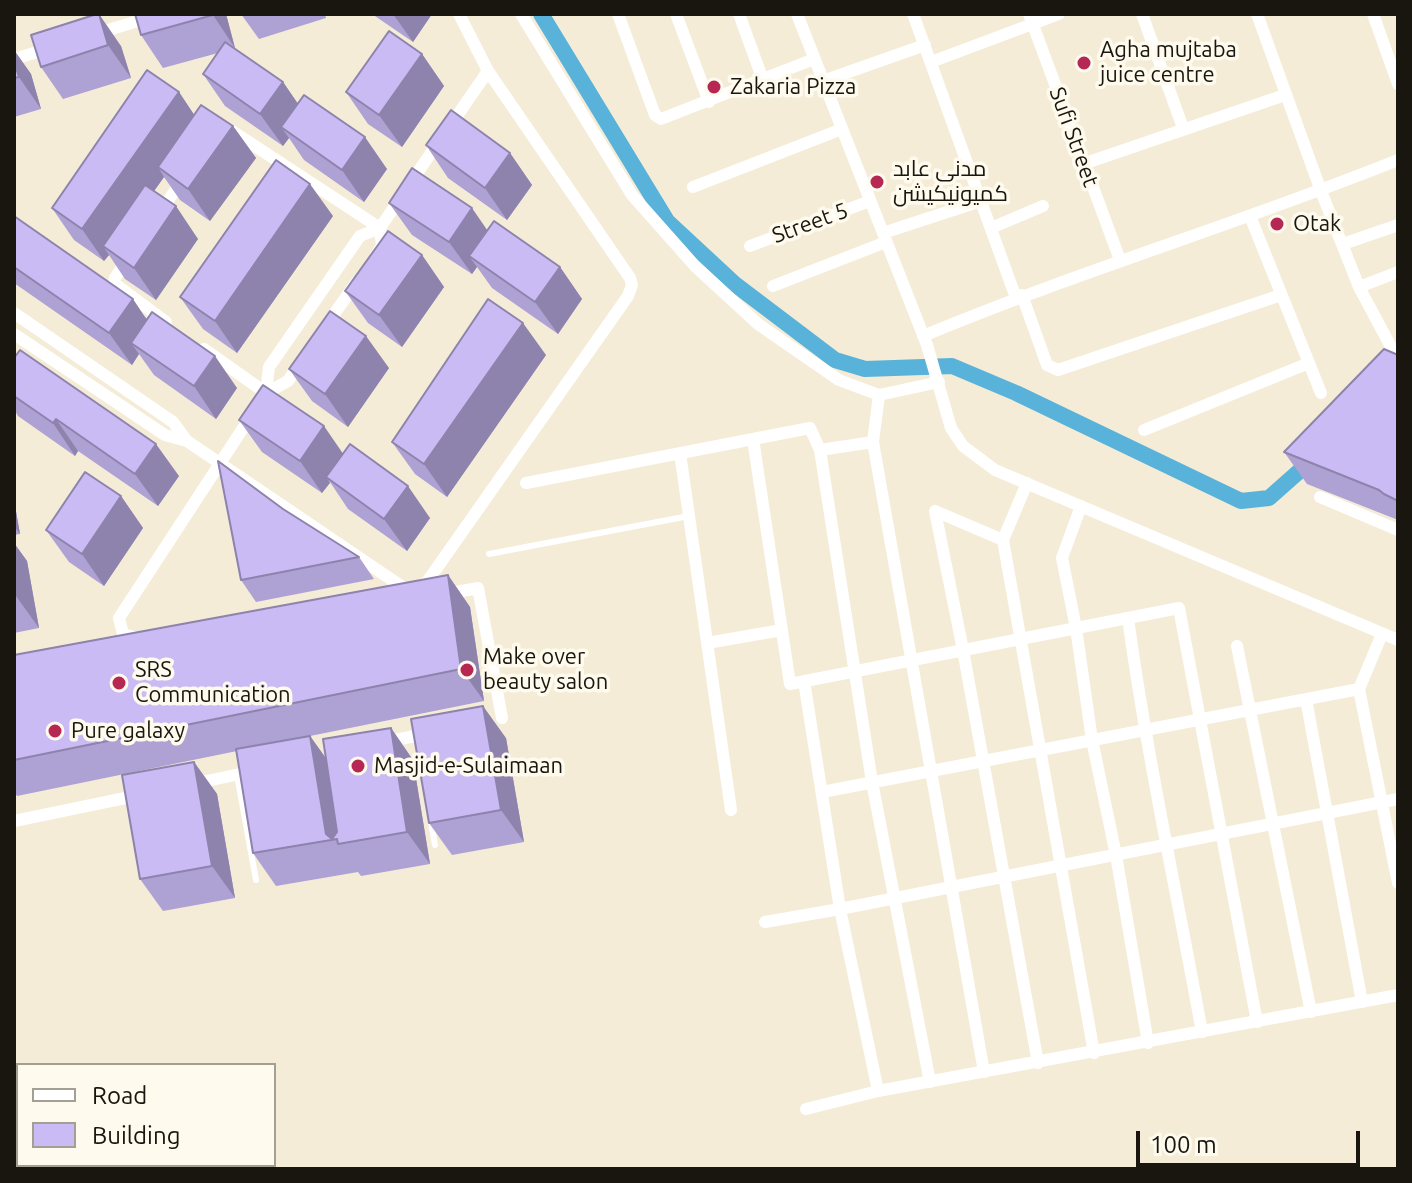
<!DOCTYPE html>
<meta charset="utf-8">
<style>
body{margin:0}
#map{position:relative;width:1412px;height:1183px;overflow:hidden;background:#f4ecd7;font-family:Ubuntu,sans-serif}
canvas{display:block}
.frame{position:absolute;inset:0;border:16px solid #18160e;pointer-events:none}
.legend{position:absolute;left:16px;top:1063px;width:260px;height:104px;box-sizing:border-box;background:#fefaed;border:2px solid #a29f94;margin:0;padding:10px 14px;list-style:none;font-size:24px;color:#18160e}
.legend li{display:flex;align-items:center;gap:16px;height:40px}
.legend b{width:40px;border:2px solid #a29f94}
.scale{position:absolute;left:1136px;top:1131px;width:224px;height:36px;box-sizing:border-box;border:4px solid #18160e;border-top:0;padding-left:10px;font-size:24px;line-height:28px;white-space:nowrap;color:#18160e;-webkit-text-stroke:6px #fefaed;paint-order:stroke}
</style>
<div id="map">
<canvas width="1412" height="1183"></canvas>
<div class="frame"></div>
<ul class="legend">
<li><b style="height:10px;background:#fff"></b>Road</li>
<li><b style="height:22px;background:#cabbf5"></b>Building</li>
</ul>
<div class="scale">100 m</div>
</div>
<script>
const g = document.querySelector('canvas').getContext('2d');
g.lineJoin = 'round';
function strokePath(path, color, width, dash) {
  g.strokeStyle = color;
  g.lineWidth = width;
  g.lineCap = dash ? 'butt' : 'round';
  g.setLineDash(dash || []);
  g.stroke(path);
}
function fill(path, color) {
  g.fillStyle = color;
  g.fill(path, 'evenodd');
}
function drawText(font, color, halo, rows, align = 'center') {
  g.font = font + ' Ubuntu,Cairo,sans-serif';
  g.lineWidth = 7;
  g.setLineDash([]);
  g.textBaseline = 'middle';
  g.strokeStyle = halo;
  g.fillStyle = color;
  for (const [text, x, y, turn = 0] of rows) {
    g.save();
    g.translate(x, y);
    g.rotate((+turn || 0) * Math.PI / 180);
    g.textAlign = isNaN(turn) ? turn : align;
    if (halo) g.strokeText(text, 0, 0);
    g.fillText(text, 0, 0);
    g.restore();
  }
}
strokePath(new Path2D(`
 M541,14L667,221L736,285L835,360L865,369L952,366L1016,393L1241,501L1269,498L1313,459`), '#58b2d9', 16);
strokePath(new Path2D(`
 M489,554L689,516
 M237,775L256,880
 M431,822L435,845`), '#fff', 6);
strokePath(new Path2D(`
 M521,14L632,195L695,266L758,324L839,380L879,395
 M618,14L655,115L661,119L814,59
 M676,14L709,102
 M739,14L763,80
 M797,14L927,345L951,428L963,446L995,470L1398,640
 M913,14L1016,298
 M1029,14L1120,260
 M1142,14L1183,128
 M1257,14L1321,191L1359,287L1398,360
 M1373,14L1398,84
 M95,34L161,14
 M14,59L51,48
 M931,62L1059,14
 M823,81L925,45
 M450,126L488,71
 M229,129L380,228
 M1083,164L1285,95
 M693,187L842,129
 M159,214L182,180
 M1250,216L1321,393
 M991,228L1043,206
 M883,233L981,201
 M1343,244L1398,225
 M750,246L870,201
 M376,255L382,246L380,228
 M128,259L115,278L114,283L166,322
 M773,286L886,242
 M1359,287L1398,272
 M1022,295L1047,365L1058,370L1281,295
 M14,313L173,422L187,441
 M325,327L356,283
 M14,334L165,435L187,441L404,588
 M923,336C1079,271 1241,223 1398,160
 M204,349L266,393
 M266,393L269,367L360,236L380,228L439,141
 M1144,430L1309,363
 M753,439L790,684L1179,608L1257,1022
 M873,442L984,1072
 M820,450L872,782L930,1082
 M680,453L731,810
 M526,483L810,428L820,450L873,442L879,395L939,382
 M1027,483L1003,540L1094,1053
 M1320,497L1398,530
 M1081,506L1062,558L1076,628L1092,740L1116,855L1148,1043
 M935,511L963,650L1038,1063
 M935,511L1003,540
 M419,586L427,582L628,296L632,285L630,278L488,71L459,14
 M446,594L478,588L502,718
 M1128,618C1147,757 1177,894 1202,1032
 M1382,634L1359,689L1398,883
 M138,638L123,634L119,618L266,393L288,381L301,362
 M707,643L782,630
 M1237,646L1311,1012
 M804,681L840,909L878,1091
 M1306,699L1362,1002
 M385,742L430,733
 M193,784L254,771
 M822,792L1359,689
 M14,821L140,795
 M765,922L840,909L1398,799
 M806,1109L878,1091L1398,995`), '#fff', 12);
fill(new Path2D(`
 M135,14H226L235,48H234L283,82L298,104L387,169L364,202L304,160L289,138L283,146L225,106L203,74L218,53L163,68L141,35Z
 M241,14H325L326,18L259,39Z
 M372,14H432L413,42Z
 M31,35L121,46L131,78L63,99L41,67Z
 M14,50L31,74L41,109L14,117Z
 M422,54L444,86L402,147L368,124L346,92Z
 M179,92L194,115L233,126L256,158L210,221L180,200L164,177L154,191L198,239L156,300L125,279L109,255L104,261L74,240L52,208Z
 M426,145L510,153L532,185L507,220L448,178Z
 M389,203L487,230L560,267L582,299L558,334L492,288L477,267L472,274L412,235Z
 M14,216L237,388L216,419L154,375L139,354L132,365L14,283Z
 M333,216L237,353L203,329L180,297Z
 M422,255L444,287L402,347L368,323L345,291Z
 M546,355L447,497L415,474L392,442Z
 M1398,355V520L1307,484L1284,452Z
 M14,358L179,476L158,506L78,451L75,456L18,416L14,409Z
 M389,368L348,427L312,401L289,369Z
 M239,420L343,453L430,518L407,551L348,509L330,482L322,493L262,452Z
 M121,496L143,528L104,586L69,562L46,530Z
 M14,500L20,534L14,535Z
 M283,509L359,557L374,579L256,602L241,580Z
 M14,543L27,561L39,628L14,633Z
 M448,575L470,607L484,701L310,736L327,760L391,728L413,760L430,864L361,876L358,872L276,886L253,853L237,751L17,796L14,791V655Z
 M506,738L524,842L452,855L429,823Z
 M194,762L217,794L235,898L163,911L140,879Z`), '#aea1d3');
fill(new Path2D(`
 M99,14L121,46L131,78L108,45Z
 M212,14H226L235,48L213,15Z
 M393,14H432L413,42Z
 M14,50L31,74L41,109L19,77L14,62Z
 M422,54L444,86L402,147L379,115Z
 M283,82L305,114L281,127L289,138L283,146L260,114Z
 M179,92L201,125L158,167L164,177L111,252L103,246L109,255L104,261L82,229Z
 M233,126L256,158L210,221L188,189Z
 M365,137L387,169L364,202L342,170Z
 M510,153L532,185L507,220L485,188Z
 M310,184L333,216L237,353L215,321Z
 M176,206L198,239L156,300L134,268Z
 M472,208L494,240L469,256L477,267L472,274L449,242Z
 M422,255L444,287L402,347L379,315Z
 M560,267L582,299L558,334L535,302Z
 M133,299L155,332L131,343L139,354L132,365L109,333Z
 M523,323L546,355L447,497L424,464Z
 M366,336L389,368L348,427L325,394Z
 M215,356L237,388L216,419L194,386Z
 M56,419L78,451L75,456L53,423Z
 M324,426L346,458L326,477L330,483L322,493L300,461Z
 M156,444L179,476L158,506L135,474Z
 M408,486L430,518L407,551L384,519Z
 M121,496L143,528L104,586L82,554Z
 M14,500L20,534L14,526Z
 M14,543L27,561L39,628L16,596L14,584Z
 M448,575L470,607L484,701L461,669Z
 M483,706L506,738L524,842L501,810Z
 M391,728L413,760L430,864L407,832Z
 M310,736L333,768L337,839L330,840L326,834Z
 M194,762L217,794L235,898L212,866Z`), '#8d83ac');
const building = new Path2D(`
 M97,14H99L108,45L41,67L31,35Z
 M135,14H212L213,15L141,35Z
 M389,31L422,54L379,115L346,92Z
 M225,42L283,82L260,114L203,74Z
 M14,62L19,77L14,78Z
 M147,70L179,92L82,229L52,208Z
 M304,95L365,137L342,170L281,127Z
 M201,105L233,126L188,189L158,167Z
 M451,110L510,153L485,188L426,145Z
 M276,160L310,184L215,321L180,297Z
 M412,168L472,208L449,242L389,203Z
 M145,185L176,206L134,268L103,246Z
 M14,216L133,299L109,333L14,267Z
 M494,221L560,267L535,302L469,256Z
 M388,231L422,255L379,315L345,291Z
 M488,299L523,323L424,464L392,442Z
 M330,311L366,336L325,394L289,369Z
 M152,312L215,356L194,386L131,343Z
 M1384,349L1398,355V501L1384,494L1379,490L1284,452Z
 M20,350L156,444L135,474L56,419L53,423L14,396V358Z
 M263,385L324,426L300,461L239,420Z
 M350,444L408,486L384,519L326,477Z
 M218,461L283,509L359,557L241,580Z
 M85,472L121,496L82,554L46,530Z
 M448,575L461,669L14,760V655Z
 M483,706L501,810L429,823L411,719Z
 M391,728L407,832L338,844L337,839L253,853L236,749L310,736L326,834L332,839L337,832L323,739Z
 M194,762L212,866L140,879L122,775Z`);
fill(building, '#cabbf5');
strokePath(building, '#8d83ac', 2);
for (const [x, y, r, color] of [
 [1084,63,8,"#b62753"],
 [714,87,8,"#b62753"],
 [877,182,8,"#b62753"],
 [1277,224,8,"#b62753"],
 [467,670,8,"#b62753"],
 [119,683,8,"#b62753"],
 [55,731,8,"#b62753"],
 [358,766,8,"#b62753"]
]) {
  const dot = new Path2D();
  dot.arc(x, y, r, 0, 2 * Math.PI);
  g.fillStyle = color;
  g.fill(dot);
  strokePath(dot, '#fefaed', 3);
}
drawText('22px', '#18160e', '#fefaed', [
 ["Agha mujtaba",1100,50],
 ["juice centre",1100,75],
 ["Zakaria Pizza",730,87],
 ["مدنی عابد",893,169],
 ["کمیونیکیشن",893,194],
 ["Otak",1293,224],
 ["Make over",483,657],
 ["beauty salon",483,682],
 ["SRS",135,670],
 ["Communication",135,695],
 ["Pure galaxy",71,731],
 ["Masjid-e-Sulaimaan",374,766]
], 'left');
drawText('22px', '#18160e', '#fefaed', [
 ["Sufi Street",1074,137,70],
 ["Street 5",810,223,-20]
]);
</script>
